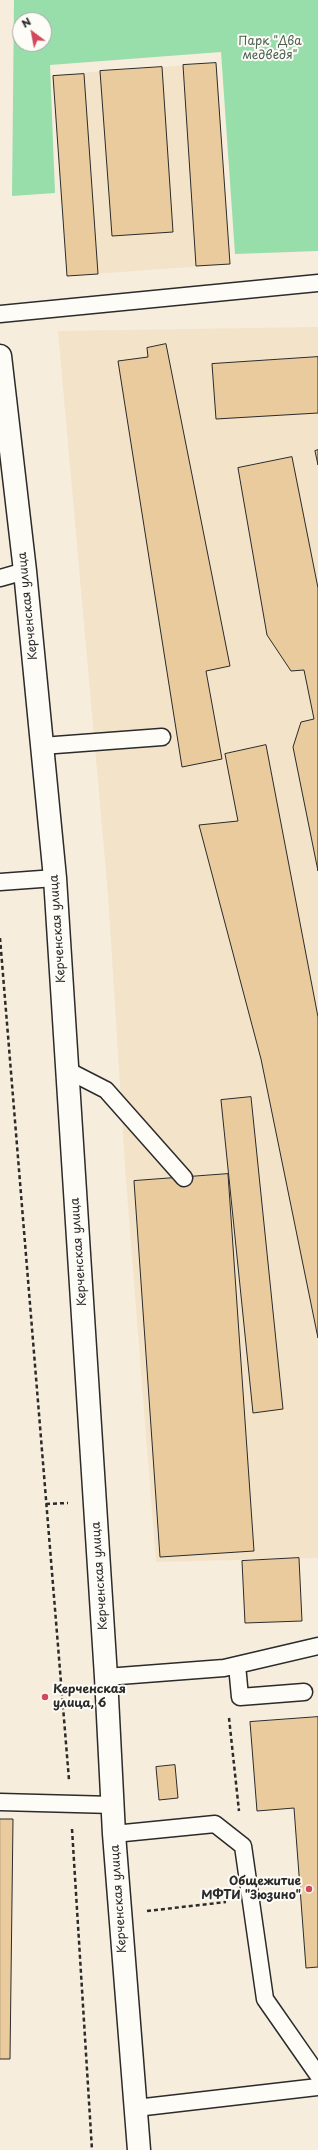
<!DOCTYPE html>
<meta charset="utf-8">
<style>
body{margin:0}
#map{position:relative;width:318px;height:2150px;overflow:hidden;background:#f7eddc;font-family:"Playpen Sans",sans-serif}
canvas{display:block}
.north{position:absolute;left:12px;top:12px;width:40px;height:40px;box-sizing:border-box;background:#fdfcf7;border:1px solid #a9a8a5;border-radius:50%;rotate:328deg;font-size:11px;font-weight:700;line-height:16px;text-align:center;color:#2b2b2b}
.north::after{content:'';display:block;margin:auto;width:14px;height:18px;background:#d1495b;clip-path:polygon(50% 0,100% 100%,50% 72%,0 100%)}
</style>
<div id="map">
<canvas width="318" height="2150"></canvas>
<div class="north">N</div>
</div>
<script>
const g = document.querySelector('canvas').getContext('2d');
g.lineJoin = 'round';
function fill(path, color) {
  g.fillStyle = color;
  g.fill(path, 'evenodd');
}
function strokePath(path, color, width, dash) {
  g.strokeStyle = color;
  g.lineWidth = width;
  g.lineCap = dash ? 'butt' : 'round';
  g.setLineDash(dash || []);
  g.stroke(path);
}
function drawText(font, color, halo, rows, align = 'center') {
  g.font = font + ' "Playpen Sans",sans-serif';
  g.lineWidth = 4;
  g.setLineDash([]);
  g.textBaseline = 'middle';
  g.strokeStyle = halo;
  g.fillStyle = color;
  for (const [text, x, y, turn = 0] of rows) {
    g.save();
    g.translate(x, y);
    g.rotate((+turn || 0) * Math.PI / 180);
    g.textAlign = isNaN(turn) ? turn : align;
    if (halo) g.strokeText(text, 0, 0);
    g.fillText(text, 0, 0);
    g.restore();
  }
}
fill(new Path2D(`
 M216,63L230,264L67,276L53,75Z
 M318,327V1558L156,1562L126,1180L108,894L58,331Z`), '#f3e3c9');
fill(new Path2D(`
 M14,0H318V251L235,254L221,52L50,65L55,193L12,196ZM20,20H44V44H20Z`), '#98deab');
const building = new Path2D(`
 M216,63L230,264L196,266L183,65Z
 M162,67L173,232L112,236L100,71Z
 M84,74L98,274L67,276L53,76Z
 M166,344L230,666L206,671L222,759L182,767L118,361L148,357L147,348Z
 M318,357V413L216,419L212,364Z
 M318,450V465L315,451Z
 M292,457L318,588V871L293,747L301,722L314,719L304,670L291,671L267,635L238,468Z
 M266,745L318,1017V1338L261,1059L199,825L238,821L225,754Z
 M251,1097L283,1409L253,1413L221,1100Z
 M228,1174L254,1551L160,1557L134,1181Z
 M299,1558L302,1621L245,1623L242,1561Z
 M318,1717V1967L306,1968L294,1808L257,1811L250,1722Z
 M175,1765L178,1798L159,1800L156,1767Z
 M0,1819H13L10,2059H0Z`);
fill(building, '#eacb9d');
strokePath(building, '#2b2b2b', 1);
const service = new Path2D(`
 M0,314L318,283
 M0,578L25,571
 M42,746L162,737
 M0,882L55,878
 M67,1070L106,1090L184,1178
 M237,1665L240,1697L304,1692
 M106,1677L224,1668L318,1646
 M0,1802L113,1805
 M114,1834L215,1824L243,1846L265,1999L318,2075
 M136,2108L318,2087`);
const tertiary = new Path2D(`
 M0,356L25,571L55,878L106,1677L114,1834L139,2150`);
strokePath(service, '#2b2b2b', 19);
strokePath(tertiary, '#2b2b2b', 25);
strokePath(new Path2D(`
 M0,938L69,1780
 M46,1504L68,1503
 M229,1718L239,1811
 M72,1829L92,2150
 M147,1911L226,1902`), '#2b2b2b', 2.5, [4, 3]);
strokePath(service, '#fdfcf7', 16);
strokePath(tertiary, '#fdfcf7', 22);
for (const [x, y, r, color] of [
 [45,1697,4,"#d1495b"],
 [309,1889,4,"#d1495b"]
]) {
  const dot = new Path2D();
  dot.arc(x, y, r, 0, 2 * Math.PI);
  g.fillStyle = color;
  g.fill(dot);
  strokePath(dot, '#fdfcf7', 1.5);
}
drawText('12px', '#4c6151', '#fdfcf7', [
 ["Парк \"Два",270,42],
 ["медведя\"",270,56]
]);
drawText('12px', '#2b2b2b', '#fdfcf7', [
 ["Керченская улица",28,606,-96],
 ["Керченская улица",58,929,-94],
 ["Керченская улица",79,1252,-94],
 ["Керченская улица",100,1576,-94],
 ["Керченская улица",119,1899,-94]
]);
drawText('bold 12px', '#2b2b2b', '#fdfcf7', [
 ["Керченская",53,1690],
 ["улица, 6",53,1704],
 ["Общежитие",301,1882,"right"],
 ["МФТИ \"Зюзино\"",301,1896,"right"]
], 'left');
</script>
